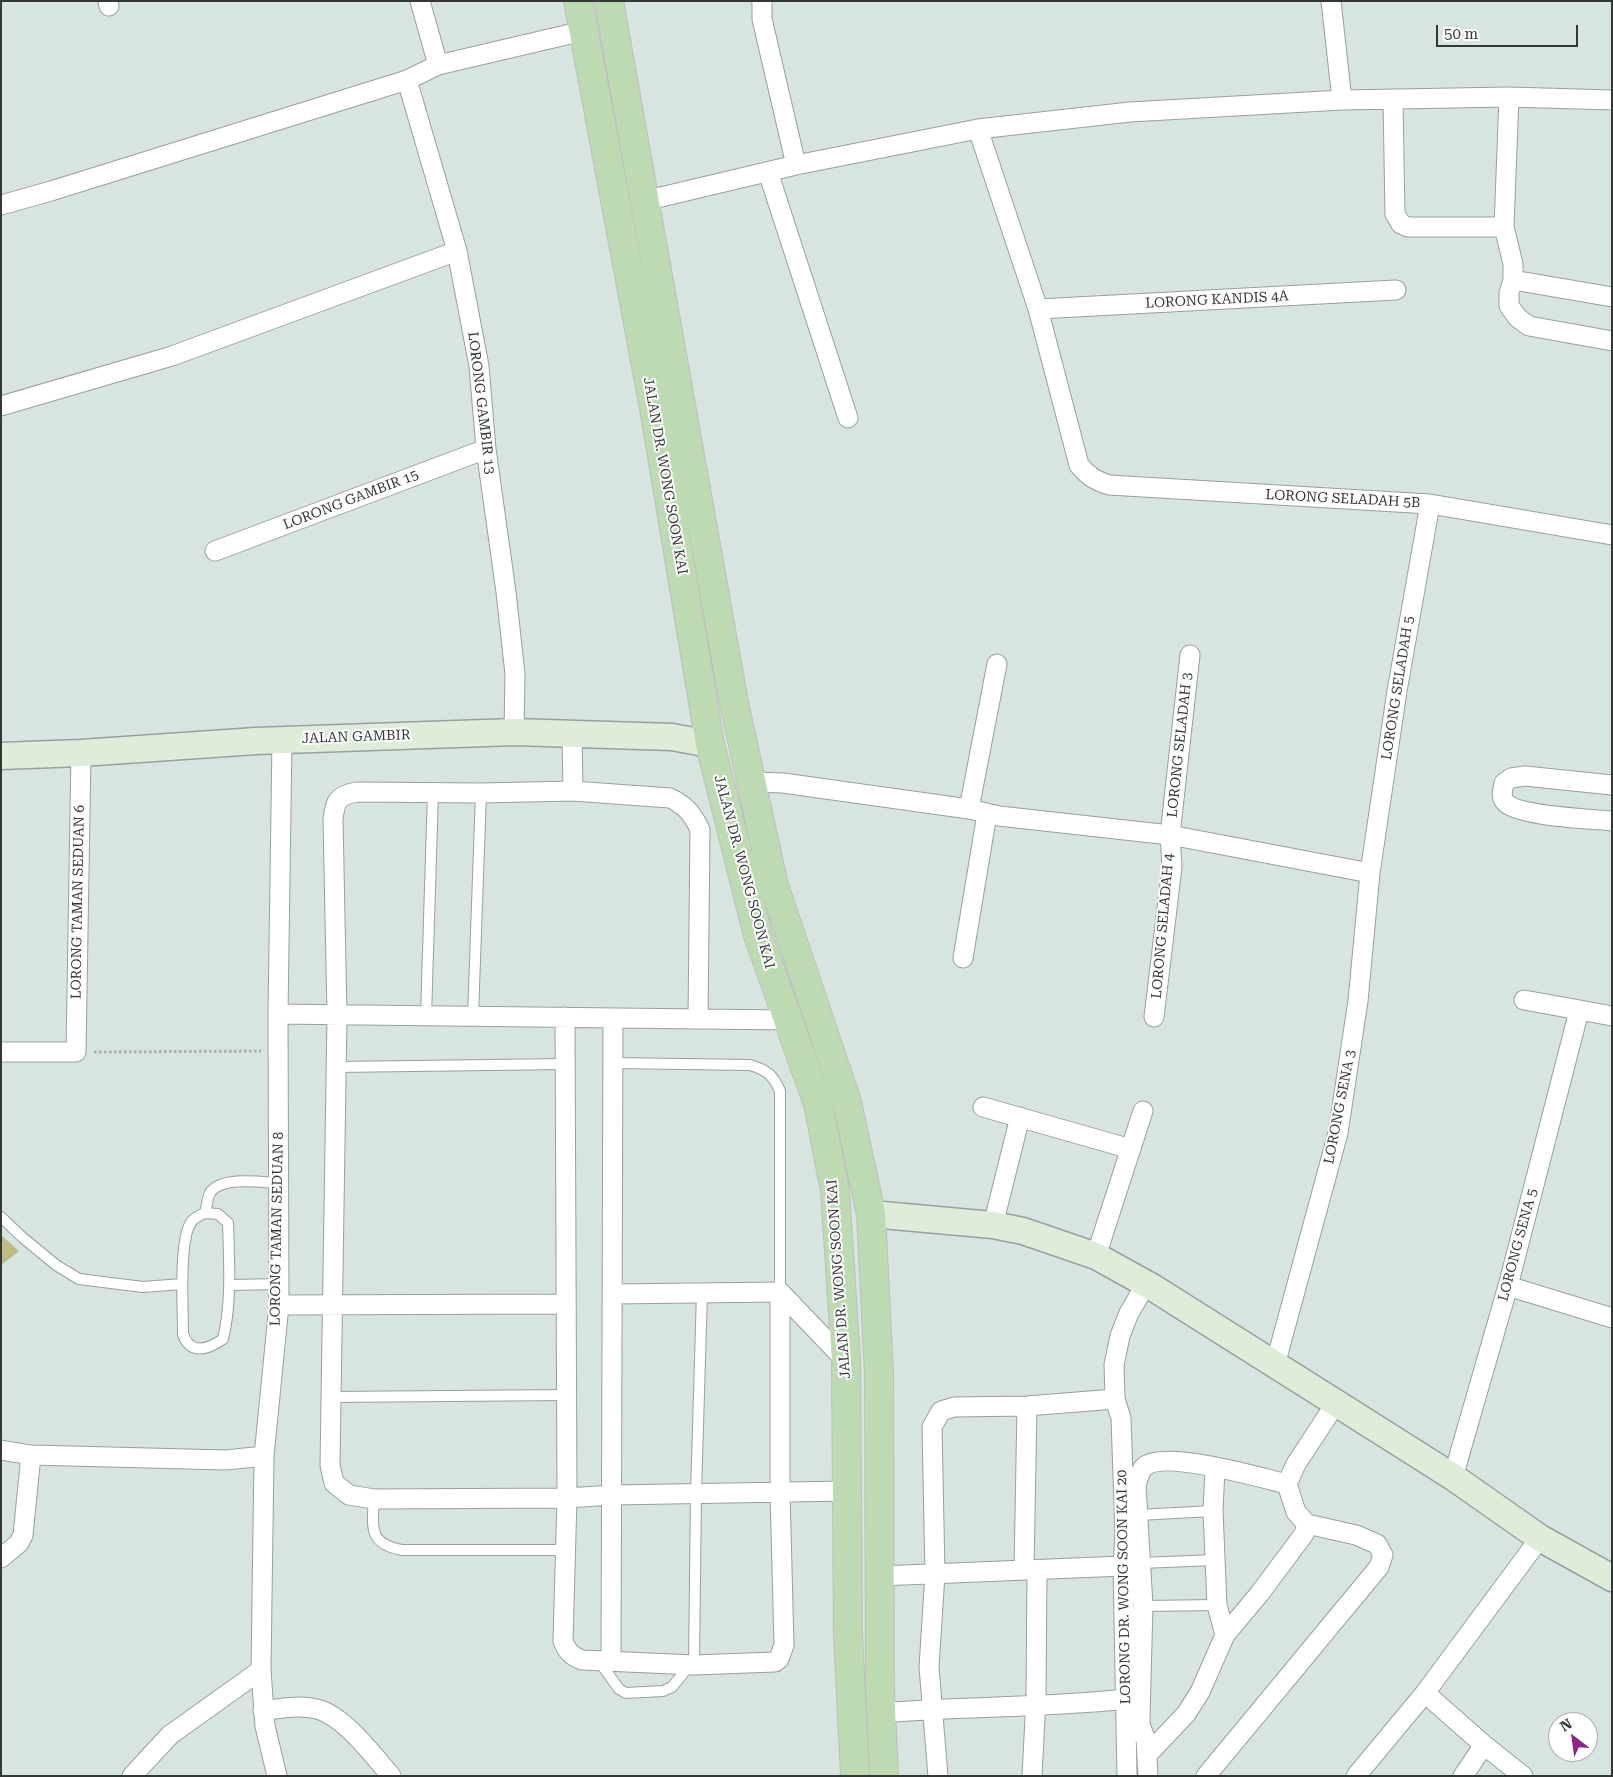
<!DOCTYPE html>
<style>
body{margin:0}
#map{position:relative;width:1613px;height:1777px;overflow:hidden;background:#d8e4df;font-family:"Roboto Serif",serif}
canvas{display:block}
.frame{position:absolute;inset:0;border:2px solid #333836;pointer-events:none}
.north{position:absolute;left:1548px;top:1712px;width:50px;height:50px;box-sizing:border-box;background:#fff;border:1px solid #adafaf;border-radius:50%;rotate:330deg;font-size:14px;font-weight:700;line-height:20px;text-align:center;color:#333836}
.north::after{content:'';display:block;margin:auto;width:18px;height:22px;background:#8f2386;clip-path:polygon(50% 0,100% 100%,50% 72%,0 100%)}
.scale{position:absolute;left:1436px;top:25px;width:142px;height:22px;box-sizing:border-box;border:2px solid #333836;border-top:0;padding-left:6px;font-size:15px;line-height:18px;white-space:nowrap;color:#333836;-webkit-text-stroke:4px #fff;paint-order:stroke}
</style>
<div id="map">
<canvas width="1613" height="1777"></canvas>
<div class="frame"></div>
<div class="north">N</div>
<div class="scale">50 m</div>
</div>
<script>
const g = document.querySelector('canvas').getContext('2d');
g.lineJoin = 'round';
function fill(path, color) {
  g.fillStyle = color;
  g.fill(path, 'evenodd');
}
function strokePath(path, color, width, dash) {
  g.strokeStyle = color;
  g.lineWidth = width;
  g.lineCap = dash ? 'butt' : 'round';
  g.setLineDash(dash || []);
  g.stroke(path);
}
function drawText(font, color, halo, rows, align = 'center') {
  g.font = font + ' "Roboto Serif",serif';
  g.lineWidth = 4;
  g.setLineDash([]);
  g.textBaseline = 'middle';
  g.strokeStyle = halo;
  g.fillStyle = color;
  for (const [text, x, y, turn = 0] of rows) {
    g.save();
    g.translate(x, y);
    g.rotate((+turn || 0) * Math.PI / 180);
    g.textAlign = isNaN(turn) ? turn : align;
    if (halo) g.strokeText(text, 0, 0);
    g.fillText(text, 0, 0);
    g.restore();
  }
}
fill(new Path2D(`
 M1,1235L19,1251L1,1265Z`), '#bebc85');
const lane = new Path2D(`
 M426,1016L433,792
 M473,1016L481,793
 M613,1063L750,1065C767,1070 773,1075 780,1091V1292
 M336,1067L566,1064
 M205,1213L218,1214L228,1223C229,1262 232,1301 223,1339C209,1349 190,1356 183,1334C183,1310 179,1244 190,1224C193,1218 199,1216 205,1213Z
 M205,1213C207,1207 207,1198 210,1193C221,1176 261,1182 278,1183
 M1,1217L22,1237L56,1265L79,1279L143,1287L182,1284
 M231,1285L279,1284
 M332,1397L567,1395
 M374,1499C372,1528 369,1544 402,1550H566
 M1138,1515L1213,1511
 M1141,1563L1215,1560
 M1143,1606L1217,1605
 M599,1661L619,1689L626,1693L663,1691L672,1687L690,1665
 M694,1665L696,1493L702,1293`);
const street = new Path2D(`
 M108,1L109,6
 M420,1L438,65
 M762,1V19L796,165
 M1331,1L1342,100
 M407,80L457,251L479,366L486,449L506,592L515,674L514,732
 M1509,97L1504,227L1513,264V280L1509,293V306L1518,318L1529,326L1612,341
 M1393,99L1395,214L1401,224L1408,227H1504
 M978,129L1038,309L1079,465C1088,476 1096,481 1109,485L1430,504L1612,535
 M768,172L848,418
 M644,201L796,165L978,129L1130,112L1342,100L1509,97L1612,100
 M1,205L51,191L407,80L438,65L583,31
 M1513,280L1612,297
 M1038,309L1396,290
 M1,406L172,356L457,251
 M215,551L486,449
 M572,734L573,791
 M752,782L783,783L969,809L999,816L1170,835L1370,873
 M1612,785L1525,776L1511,778L1504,783C1503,789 1500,796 1505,802C1516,816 1592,819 1612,821
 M969,809L997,664
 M963,958L987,814
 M1524,1000L1612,1016
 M278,1014L788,1020
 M565,1017L567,1498L563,1641C567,1652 572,1656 582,1660L694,1665L775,1662L779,1659L784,1645L780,1492V1292
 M1154,1017L1172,867L1170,835L1190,655
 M698,1019L700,830C693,814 685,805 670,798L573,791L481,793L357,792C338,795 335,801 333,819L337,1015L330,1465L334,1483L349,1495L374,1499L567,1498L612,1495L847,1491
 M1,1052H76L81,753
 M983,1107L1131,1149
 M993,1225L1020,1117
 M1096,1256L1143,1111
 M1508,1286L1612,1318
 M612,1294L780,1292L846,1361
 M279,1305L566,1304
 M1275,1365L1338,1133L1358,1001L1370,873L1397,691L1430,504
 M1,1450L31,1455L226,1460L264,1456
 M1215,1468L1213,1511L1217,1605L1225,1635
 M1453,1477L1508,1286L1579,1011
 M1,1558L19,1543L23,1535L31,1455
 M1024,1570L1027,1406
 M880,1576L1123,1566
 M611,1661L613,1018
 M1425,1693L1484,1745L1523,1776
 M263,1711C281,1708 299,1705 317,1709C344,1716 373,1755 391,1776
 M881,1713C963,1706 1045,1708 1126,1699
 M1147,1755L1186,1714L1200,1692L1225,1635L1260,1593L1304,1534L1307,1524L1296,1512L1287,1484L1296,1464L1336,1403
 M132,1776L170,1735L261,1670
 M277,1776L265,1726L261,1670L264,1456L279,1305L278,1014L282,740
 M938,1776L929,1667L935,1574L932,1427L941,1411L954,1407L1027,1406L1115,1399
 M1032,1776L1036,1698L1037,1570
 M1127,1776L1123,1566L1125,1534L1121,1418L1115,1399L1114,1365L1120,1336L1129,1313L1146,1284
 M1148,1776L1146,1740L1140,1725V1717L1143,1606L1136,1485C1138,1479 1140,1471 1144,1467C1164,1449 1261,1478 1287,1484
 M1206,1776L1379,1567L1383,1555L1377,1544L1356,1535L1307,1524
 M1356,1776L1425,1693L1540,1538
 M1463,1776L1484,1745`);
const secondary = new Path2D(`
 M1,756L81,753L256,741L514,732L672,737L710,744
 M871,1214L993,1225L1023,1231L1096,1256L1152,1287L1336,1403L1453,1477L1540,1538L1612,1578`);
const primary = new Path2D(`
 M578,1L655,414L710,744L758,935L818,1104L835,1190L846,1361L848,1635L855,1776
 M609,1L734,703L774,886L847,1102L871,1214L879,1373L880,1687L884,1776`);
strokePath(lane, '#96a19d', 12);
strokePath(street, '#96a19d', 21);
strokePath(secondary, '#96a19d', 29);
strokePath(primary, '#bebfbf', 30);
strokePath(new Path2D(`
 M94,1052L261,1051`), '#a5afab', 3, [2.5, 2.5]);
strokePath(lane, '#fff', 10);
strokePath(street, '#fff', 19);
strokePath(secondary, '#deecd9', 26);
strokePath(primary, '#bedab3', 28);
drawText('14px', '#333836', '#fff', [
 ["LORONG KANDIS 4A",1217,300,-3],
 ["LORONG GAMBIR 13",481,403,83],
 ["JALAN DR. WONG SOON KAI",665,476,80],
 ["LORONG SELADAH 5B",1343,499,3],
 ["LORONG GAMBIR 15",351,500,-21],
 ["LORONG SELADAH 5",1398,688,-81],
 ["JALAN GAMBIR",356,737,-2],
 ["LORONG SELADAH 3",1180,745,-84],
 ["JALAN DR. WONG SOON KAI",744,872,75],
 ["LORONG TAMAN SEDUAN 6",78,902,-89],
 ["LORONG SELADAH 4",1163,926,-85],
 ["LORONG SENA 3",1340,1107,-79],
 ["LORONG TAMAN SEDUAN 8",277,1229,-89],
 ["LORONG SENA 5",1518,1245,-75],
 ["JALAN DR. WONG SOON KAI",839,1279,-94],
 ["LORONG DR. WONG SOON KAI 20",1124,1587,-91]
]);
</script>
